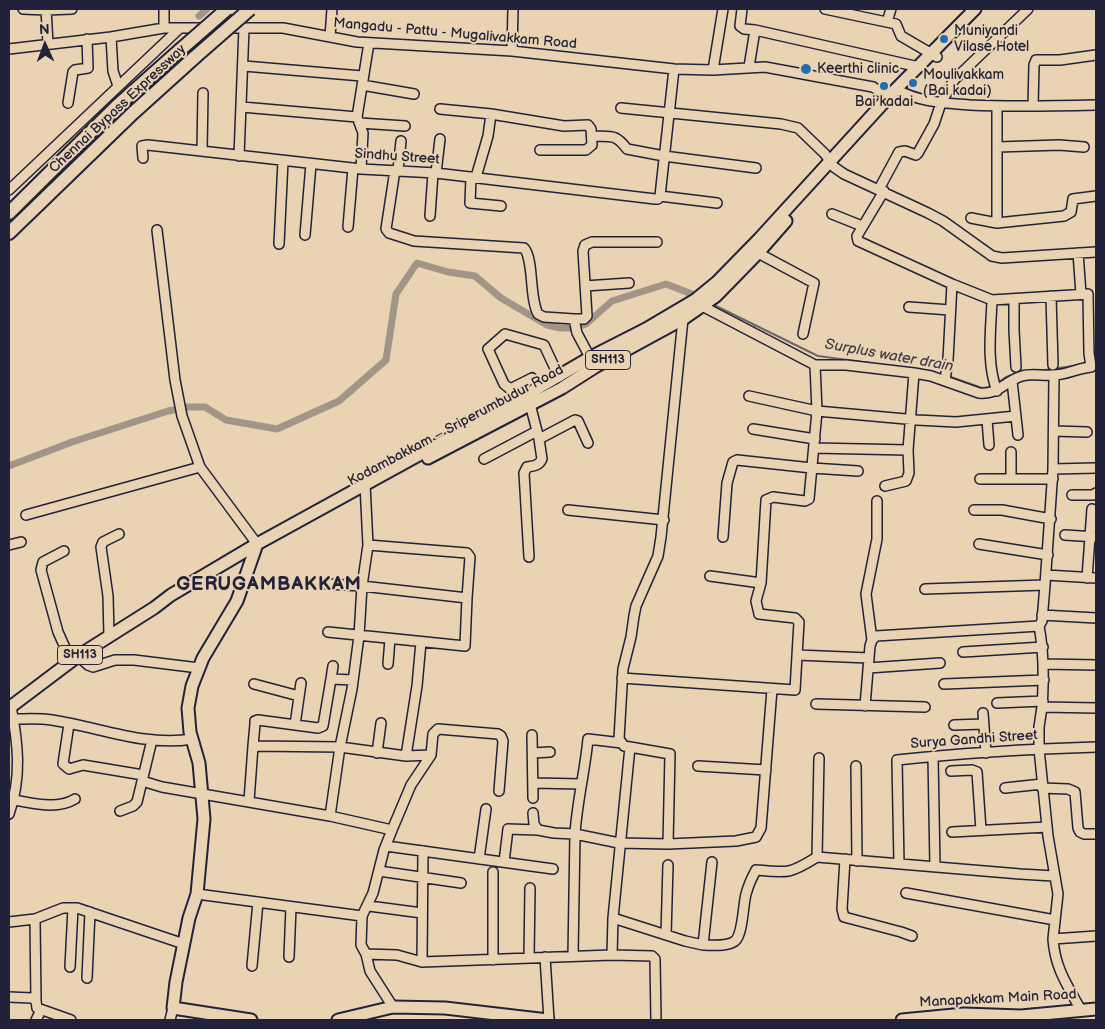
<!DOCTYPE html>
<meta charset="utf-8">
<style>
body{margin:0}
#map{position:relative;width:1105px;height:1029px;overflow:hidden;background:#e9d3b2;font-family:"Balsamiq Sans",sans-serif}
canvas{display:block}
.frame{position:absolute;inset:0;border:10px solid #22223b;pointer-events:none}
.north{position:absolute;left:20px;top:20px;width:50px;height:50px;-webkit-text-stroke:4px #e9d3b2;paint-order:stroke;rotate:358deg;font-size:14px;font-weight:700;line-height:20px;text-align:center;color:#22223b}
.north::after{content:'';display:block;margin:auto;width:18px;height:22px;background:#22223b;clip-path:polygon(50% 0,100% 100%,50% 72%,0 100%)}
</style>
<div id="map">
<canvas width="1105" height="1029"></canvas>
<div class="frame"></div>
<div class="north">N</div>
</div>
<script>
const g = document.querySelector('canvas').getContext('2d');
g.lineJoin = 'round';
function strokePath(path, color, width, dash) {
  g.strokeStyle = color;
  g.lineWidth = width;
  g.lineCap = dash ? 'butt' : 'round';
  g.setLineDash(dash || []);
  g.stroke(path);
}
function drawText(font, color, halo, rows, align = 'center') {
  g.font = font + ' "Balsamiq Sans",sans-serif';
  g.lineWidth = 4;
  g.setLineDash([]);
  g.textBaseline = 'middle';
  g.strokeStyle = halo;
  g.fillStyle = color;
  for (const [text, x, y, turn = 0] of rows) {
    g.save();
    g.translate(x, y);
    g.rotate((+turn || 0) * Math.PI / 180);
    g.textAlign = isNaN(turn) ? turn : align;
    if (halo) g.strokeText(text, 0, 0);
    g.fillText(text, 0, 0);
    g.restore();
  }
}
strokePath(new Path2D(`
 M714,305L818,356L870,363
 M1038,371L1080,365
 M948,376L982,388L992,387
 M998,383L1006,377L1018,373`), '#6f6669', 2);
strokePath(new Path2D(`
 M199,16L207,9
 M9,466L72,442L168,411L187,407H205L226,420L277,429L339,401L386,360L396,294L417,263L448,272L475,276L501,298L547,325L560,328H572L586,324L612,301L666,284L697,296`), '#a29487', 7);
const minor = new Path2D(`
 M23,9L46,10L72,9
 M46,9L48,44
 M742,9L740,26L744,29L755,30
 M825,9L896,24L901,36L937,57
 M887,22L891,9
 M164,28V9
 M111,37L113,71L118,86
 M330,37L332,9
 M9,49L111,37L164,28H283L357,42L512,51L674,69L713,70L765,67L873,87L894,101
 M512,51L513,9
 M244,66L362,76
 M749,67L755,30L919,67
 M713,70L723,9
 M362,85L414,94
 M896,89C918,102 945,103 970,105C1012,107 1054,106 1096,105
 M68,103L73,72L75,70L88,68L87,39
 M1033,106L1034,65L1036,60H1060L1096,55
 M242,107L357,117
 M621,108L781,124L798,128L825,154L834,167L844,174L928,213L943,221L992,256L1002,258L1096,252
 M440,109L491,114L564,126L588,125L591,129L592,145L586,150H540
 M360,123L405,126
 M592,136C611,137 615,133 627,149L664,156L756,168
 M998,147L1059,145L1084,147
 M202,151L203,93
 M239,156L244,28
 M143,158L142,146L148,145L361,169L436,173L655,199H658L660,196
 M361,169L363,133L357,117L369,43
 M395,170L386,229L389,233L414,241L524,248C534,259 529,297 538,314L544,317L574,319L577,333L593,363
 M398,170L401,141
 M436,173L440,139
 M471,177L470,203L501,206
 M476,177L488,136L491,114
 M879,189L899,152L905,151L916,155L918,153L934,124L941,103L954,80L1028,9
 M9,190L179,29
 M884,191L857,236L858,241L952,284L992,300L1088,294L1089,353L1091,367
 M660,196L674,69
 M660,196L717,203
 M832,214L862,226
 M430,216L433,173
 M971,218L997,223L1064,216L1071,212L1073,199L1096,196
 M997,223V106
 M348,227L353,168
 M157,230L175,380L182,416L200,467L257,544
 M305,235L311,164
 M279,244L283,161
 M758,253L814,283L803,334
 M1078,253L1081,294
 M585,286L629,283
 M1051,296L1053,365
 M1014,299V330L1016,367
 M992,300C991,329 986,363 997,391
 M698,302L702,306L815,365H846L914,373L931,376L979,393C1000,395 1004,381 1022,376C1032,373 1042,376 1053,375C1066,375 1078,368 1091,367
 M909,307L950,310
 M574,319H584L587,316L583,251L585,245L592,242H657
 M945,380L948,360L952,284
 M1012,381L1018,435
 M540,387L532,378L510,389L504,384L488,349L505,334L544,345L559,377
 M749,396L817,411L815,365
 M529,400L537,431
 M987,420L989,445
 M753,429L815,439
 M1054,431L1087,432
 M814,448L908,450
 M484,459L537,431L539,439L575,420L578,421L588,443
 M1053,469L1096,468
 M980,479H1053
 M1011,479V452
 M885,486L906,481L909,473L908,450L914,373
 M1072,495H1093L1096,493
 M568,510L664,520
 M974,510H1002L1051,519
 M26,515L200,467
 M1065,535L1096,537
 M723,537L727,483L733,462L737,460L812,468L858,471
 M979,544L1048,555
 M9,545L21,542
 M64,551L43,562L41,570L58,632L71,661
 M529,557L524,473L527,467C533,466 539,466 542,459L539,439
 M1046,575L1096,578
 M710,576L761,583L766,500L773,497L805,501L809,499L817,411L917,420L956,422L1016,416
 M1087,578L1092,509
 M327,584L362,586L467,598L470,557L467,553L368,545
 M1045,585L1053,469L1054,375
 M925,589L1045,585L1042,621L1039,626
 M1042,615L1096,618
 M328,632L465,646L467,598
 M109,636L108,596L101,547L103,542L119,534
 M872,640L866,594L877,539V501
 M963,652L1043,647
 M797,655L869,658
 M78,656L88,665L93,667L115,660H134L199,668
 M388,664L390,639
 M1043,664L1096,665
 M868,668L940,663
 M622,678L795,690L799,622L795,618L759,614L756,601L761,583
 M331,679L333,666
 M254,684L299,696
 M944,684L1044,680
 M997,703L1043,701
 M816,704L925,707
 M865,706L870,646L872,640L876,636L1039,626C1044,653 1044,679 1042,707
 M983,713L986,753
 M14,719C26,719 39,718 52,720C99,727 145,747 192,739
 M69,724L63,764L69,769L83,765L143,775
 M295,725L301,683
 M954,725L983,724
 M532,735L533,798
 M622,743L588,739C585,771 577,802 575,834L619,843L668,844L736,841L756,837L761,828L772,689
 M253,746L255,724V721L258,720L318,728L323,726L331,679L353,680
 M630,747L624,746L619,739L623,669L631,637L634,616L636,606L658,556L661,537L683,319
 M377,753L381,723
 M533,753L550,752
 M406,756L431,755
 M933,756L935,867
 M819,758L817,857L1020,874L1054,876
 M698,766L766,770
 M856,766L857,861
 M951,771L972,770L977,772L981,830
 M142,781L162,787L330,816L340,747L352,689L359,636L362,586L368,545L365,484
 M534,783L581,784
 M1005,788L1042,784
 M1042,788L1068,789L1075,792L1078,828L1080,832L1084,834H1096
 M14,800C33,803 57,810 75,799
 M249,801L253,746L340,747L406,756L417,686L421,642
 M120,811L133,806L137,802L152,740
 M533,813L534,824L538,830L554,833L575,834L573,956
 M9,814C22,777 18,743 11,706
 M392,830L411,785L431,755L433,734L438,729L498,734L501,736L503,741L499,791
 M952,832L1047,827
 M386,846L553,869
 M479,859L486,809
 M845,859L842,909L844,917L901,932L912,936
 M504,862L508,829L538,830
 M899,864L897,760C963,753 1030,749 1096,747
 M379,871L461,883
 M493,872V960
 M906,893L1055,920
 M197,894L362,916L373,893L384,850L392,830L330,816
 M369,906L422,913
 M362,916L361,945L366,954L397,955L422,962L612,955L613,918L685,941L703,945L712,862
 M613,918L630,747L670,754L668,844
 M35,919L36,1001
 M9,922L35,919L63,908H77L184,944
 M666,935L668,865
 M1053,939L1058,894L1048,836L1039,749V727L1042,707L1096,708
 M703,945C712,945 727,947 735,941C743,934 743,905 746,894C748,887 751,879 755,872L756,870C788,873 790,874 817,857
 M366,954L370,971L393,1007
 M612,955L652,956L655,959L656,1020
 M289,957L291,907
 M545,957L549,1020
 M529,958L530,888
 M422,962L423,851
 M252,966L258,902
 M70,967L73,908
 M87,978L90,912
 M9,997L32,998L36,1001L37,1008L71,1020
 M1081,1010C1067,985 1055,968 1053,939L1096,936
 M36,1020L41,1010
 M170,1020L173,1008`);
const major = new Path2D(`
 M428,458L562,388L595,367L683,319L716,296L758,253L786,221
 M9,708L78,656L154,608L171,595L257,544L497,412L591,357L646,329L695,300L717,282L760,238L896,89L975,9
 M251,1020L173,1008L176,982L189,918L197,894L204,819L199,763L190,732L188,708L192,686L203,658L237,601L257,544
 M338,1020L393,1007L445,1008L548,1020
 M902,1020L964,1014L1021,1016L1096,1009`);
const highway = new Path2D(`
 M9,213L117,106L180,50
 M9,233L133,113L195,57`);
strokePath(minor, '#22223b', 12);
strokePath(major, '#22223b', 15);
strokePath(highway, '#22223b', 16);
strokePath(minor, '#e9d3b2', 9);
strokePath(major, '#e9d3b2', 11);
strokePath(highway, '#e9d3b2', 12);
const highwayBridge = new Path2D(`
 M180,50L227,9
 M195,57L250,9`);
strokePath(highwayBridge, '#22223b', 16, []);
strokePath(highwayBridge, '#e9d3b2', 12);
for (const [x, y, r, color] of [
 [944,39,5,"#1f6fb2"],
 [806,69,6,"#1f6fb2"],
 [913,83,5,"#1f6fb2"],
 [884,86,5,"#1f6fb2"]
]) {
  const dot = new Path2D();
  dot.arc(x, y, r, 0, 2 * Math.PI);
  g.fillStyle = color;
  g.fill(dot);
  strokePath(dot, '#e9d3b2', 2);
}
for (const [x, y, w] of [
 [608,360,45],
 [80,655,45]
]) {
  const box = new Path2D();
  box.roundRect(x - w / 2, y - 9.5, w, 19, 4);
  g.fillStyle = '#e9d3b2';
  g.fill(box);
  strokePath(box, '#22223b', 1);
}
drawText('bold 12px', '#22223b', null, [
 ["SH113",608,360],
 ["SH113",80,655]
]);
drawText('14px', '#22223b', '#e9d3b2', [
 ["Muniyandi",954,31],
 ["Vilase Hotel",954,47],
 ["Keerthi clinic",817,69],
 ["Moulivakkam",923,75],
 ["(Bai kadai)",923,91],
 ["Bai kadai",884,102,"center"]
], 'left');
drawText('14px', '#22223b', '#e9d3b2', [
 ["Mangadu - Pattu - Mugalivakkam Road",455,34,5],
 ["Chennai Bypass Expressway",118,109,-43],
 ["Sindhu Street",397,157,4],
 ["Kodambakkam – Sriperumbudur Road",456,426,-28],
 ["Surya Gandhi Street",974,740,-4],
 ["Manapakkam Main Road",998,999,-3]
]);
drawText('italic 15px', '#423e4e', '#e9d3b2', [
 ["Surplus water drain",889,356,10]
]);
g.letterSpacing = '1px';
drawText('bold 19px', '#22223b', '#e9d3b2', [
 ["GERUGAMBAKKAM",269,585]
]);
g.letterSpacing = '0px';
</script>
